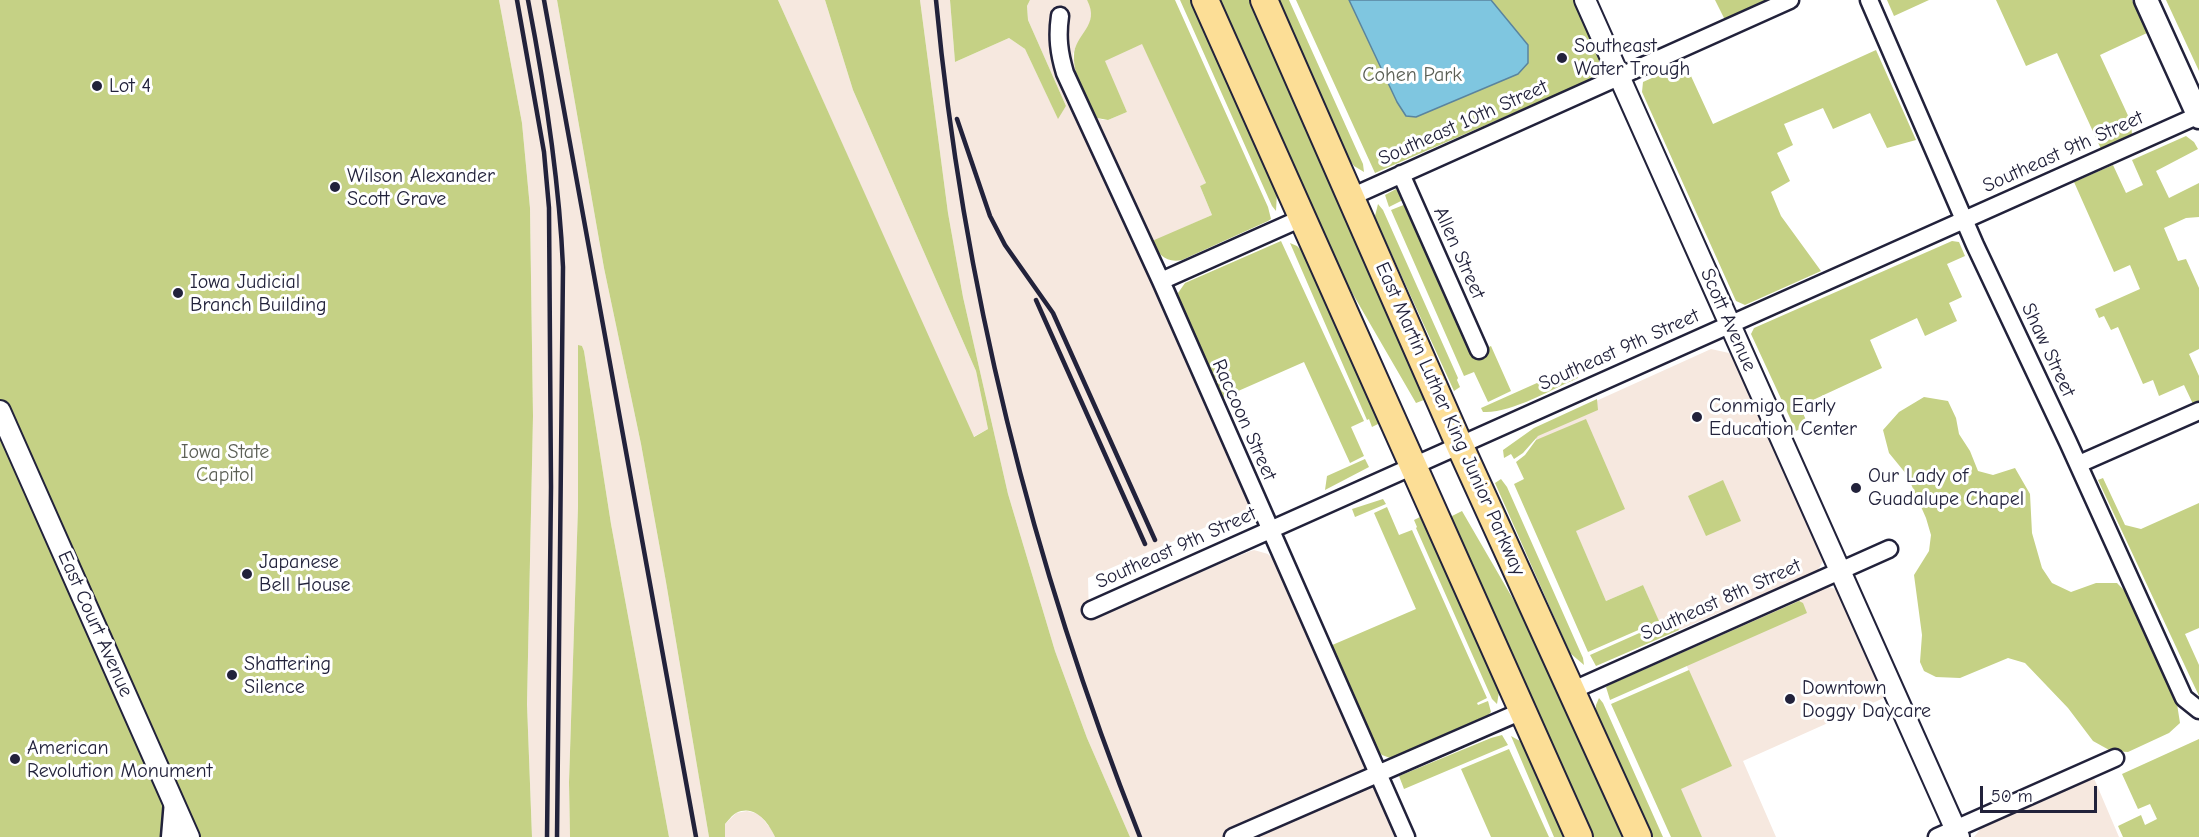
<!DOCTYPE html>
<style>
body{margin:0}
#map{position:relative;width:2199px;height:837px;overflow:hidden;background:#fff;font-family:"Comic Neue",sans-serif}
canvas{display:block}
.scale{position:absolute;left:1980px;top:786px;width:117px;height:27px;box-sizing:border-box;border:3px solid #22223b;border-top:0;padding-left:8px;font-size:18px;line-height:21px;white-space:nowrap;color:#22223b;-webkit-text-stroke:4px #fff;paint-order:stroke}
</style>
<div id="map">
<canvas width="2199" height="837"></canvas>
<div class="scale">50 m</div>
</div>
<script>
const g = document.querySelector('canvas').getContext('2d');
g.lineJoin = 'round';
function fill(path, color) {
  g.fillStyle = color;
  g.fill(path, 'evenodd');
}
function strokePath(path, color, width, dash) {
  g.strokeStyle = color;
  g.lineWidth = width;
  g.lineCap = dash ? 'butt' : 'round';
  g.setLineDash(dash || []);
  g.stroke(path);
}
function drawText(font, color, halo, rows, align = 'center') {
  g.font = font + ' "Comic Neue",sans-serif';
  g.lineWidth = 6;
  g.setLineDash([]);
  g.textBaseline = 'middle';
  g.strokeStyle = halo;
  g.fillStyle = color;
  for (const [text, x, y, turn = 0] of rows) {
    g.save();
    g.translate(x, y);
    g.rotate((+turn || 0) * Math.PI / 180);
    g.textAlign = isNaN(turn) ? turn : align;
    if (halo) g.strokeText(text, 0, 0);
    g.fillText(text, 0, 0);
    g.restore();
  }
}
fill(new Path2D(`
 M499,0H557L604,268L641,444L666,582L709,837H669L611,524L584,351L582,346H578V507L569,782L570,837H532L527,704L533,416L530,208L522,123Z
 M778,0H825L853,90L976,371L988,429L973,437Z
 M920,0H950L955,62L1009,38L1025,49L1058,118L1066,106L1028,20L1027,6L1030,0H1087L1091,7V18L1088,29L1076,46L1073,54L1074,63L1076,73L1097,118L1103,120H1108L1127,112L1104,61L1142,43L1206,183L1200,186L1212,215L1136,249L1250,508L1088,578L1089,620L1248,552L1254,550L1268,554L1273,559L1396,837H1130L1087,738L1055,651L1008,494L963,297L948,213Z
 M1711,349L1729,353L1735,361L1823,561L1818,570L1813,573L1665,636L1643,585L1606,601L1532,430Z
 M1828,587L1836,589L1839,593L1886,697L1743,761L1776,837H1702L1680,789L1731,766L1681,653Z
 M2093,776L2119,837H1974L1981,828Z
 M747,811L759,814L771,829L775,837H725V824L736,813Z`), '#f6e8df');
fill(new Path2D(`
 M0,0H499L522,123L530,208L533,416L527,704L532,837H0Z
 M557,0H778L974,437L988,429L976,371L853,90L825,0H920L948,213L963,297L1008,494L1055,651L1087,738L1130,837H775C768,822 755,804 736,813C732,815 728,821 725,824V837H709L666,582L641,444L604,268Z
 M950,0H1030L1027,6L1028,20L1066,106L1058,119L1025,49L1009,38L955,62Z
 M1087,0H1175L1268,207L1271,219L1268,221L1182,260C1166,263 1158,255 1152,241L1212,215L1200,186L1206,183L1142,44L1105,61L1127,112L1108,120L1097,118C1088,100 1073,78 1074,56C1074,34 1101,26 1087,0Z
 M1180,0H1191L1277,192L1276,211L1272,206Z
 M1217,0H1251L1429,398L1416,403L1336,265Z
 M1278,0H1289L1363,164L1364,172L1354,166L1349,159Z
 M1296,0H1574L1600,59L1598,70L1590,80L1375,173Z
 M1715,0H1772L1726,22Z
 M1887,0H1929L1894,16Z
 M1996,0H2132L2147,33L2100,55L2131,122L2132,135L2101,149L2057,53L2026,66Z
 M2166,0H2199V71Z
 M1876,50L1916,140L1887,148L1870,113L1833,129L1823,108L1784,124L1793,145L1777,153L1790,181L1771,192L1781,216L1821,271L1745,305L1736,301L1642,92L1643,82L1685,63L1713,124Z
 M2186,136L2194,142L2198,149L2156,171L2169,198L2199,183V217L2186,218L2164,228L2178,261L2186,259L2199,288V349L2189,354L2199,376V402L2193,404L2184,385L2159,396L2153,380L2143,384L2118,327L2111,330L2104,316L2099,318L2095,309L2140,289L2130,265L2114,272L2074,182L2113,165L2126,193L2143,185L2132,160Z
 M1396,189L1405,199L1389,207L1385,195Z
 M1378,204L1383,210L1458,378L1457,380L1460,387L1454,391L1377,222L1375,216Z
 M1406,204L1473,354L1491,346L1511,391L1488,402L1474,372L1464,376L1391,210Z
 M1281,241L1364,421L1351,427L1364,456L1350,463L1304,362L1220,399L1180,306L1178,293L1185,283Z
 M1952,241L1959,242L1965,256L1947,264L1962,297L1949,303L1957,321L1925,336L1917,318L1870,340L1882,368L1800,406L1808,425L1796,431L1751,334L1754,328Z
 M1290,243L1297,246L1305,254L1380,423L1372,427L1369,419L1367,420Z
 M578,345L582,346L584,351L611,524L669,837H570L569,782L578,507Z
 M1575,366L1578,378C1552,389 1510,414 1483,412L1481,408Z
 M1924,397L1948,401L1956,418L1959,434L1970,451L1978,471L1993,475L2015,468L2030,494L2032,533L2042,568L2052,583L2071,592L2096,583H2117L2127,593L2177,704L2180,723L2169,733L2128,752L2111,751L2093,741L2068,708L2025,663L2008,658L1960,678L1936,677L1924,671L1920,662L1922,635L1914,575L1929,551L1931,535L1926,518L1907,475L1889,453L1883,430L1899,412Z
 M1597,399L1598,410L1538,436L1523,453L1514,459L1511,454L1504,458L1503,450L1534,428Z
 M1586,419L1625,509L1576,531L1606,601L1643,585L1659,621L1588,652L1514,484L1524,479L1516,462L1525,455L1536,440Z
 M1365,459L1369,467L1325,490L1327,476Z
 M2103,478L2125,525L2141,529L2199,503V628L2185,634L2199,665V696L2098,480Z
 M1501,479L1507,487L1583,658L1584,665L1570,653L1495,483Z
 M1723,480L1741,521L1706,536L1688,496Z
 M1383,499L1386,504L1355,517L1352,509Z
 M1387,507L1399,535L1412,530L1487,698L1477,703L1478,705L1488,701L1491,712L1488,715L1390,758L1382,755L1379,752L1330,646L1416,609L1374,513Z
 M1462,511L1542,649L1626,837H1592L1450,517Z
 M1420,517L1497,685L1499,692L1497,704L1492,699L1416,528L1417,527L1414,520Z
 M1799,601L1803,603L1807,613L1610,700L1606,687L1609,685Z
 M1673,618L1679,630L1596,666L1590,655Z
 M1689,670L1732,766L1681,789L1702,837H1671L1611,704Z
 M1599,698L1603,703L1663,837H1652L1596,713V705Z
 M1502,735L1508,745L1404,789L1399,776L1491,738Z
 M1511,736L1520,741L1525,747L1565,837H1554Z
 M2199,739V837H2123L2118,826L2141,815L2145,825L2157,819L2150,804L2138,809L2122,774Z
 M1509,749L1549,837H1491L1461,769Z`), '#c5d185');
const water = new Path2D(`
 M1349,0H1491L1528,45V63L1518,74L1416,117L1406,116L1397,102Z`);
fill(water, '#7fc6e0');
strokePath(water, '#5a849e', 1.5);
const minor = new Path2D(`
 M1869,0L1975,245L2068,442L2184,698L2199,710
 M1060,16C1057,37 1059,53 1065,73L1161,281L1406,837
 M1401,174L1479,350
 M1351,197L1790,0
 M1161,281L1302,218
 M2079,464L2199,411
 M1091,610L2199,115
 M1571,691L1889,549
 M170,837L173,801
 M1233,837L1522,711
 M1937,837L2115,758`);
const tertiary = new Path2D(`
 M1585,0L1959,837
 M0,411L189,837`);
const secondary = new Path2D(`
 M2146,0L2199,117`);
const primary = new Path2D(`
 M1205,0L1579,837
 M1264,0L1459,444L1638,837`);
strokePath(minor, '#22223b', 21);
strokePath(tertiary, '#22223b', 24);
strokePath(secondary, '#22223b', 27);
strokePath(primary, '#22223b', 30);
strokePath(minor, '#fff', 16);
strokePath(tertiary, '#fff', 20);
strokePath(secondary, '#fff', 22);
strokePath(primary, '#fcde96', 26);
strokePath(new Path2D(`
 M517,0L544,152L549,208L551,487L547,837
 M528,0C545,88 559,176 563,267L557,837
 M544,0L696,837
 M936,0C963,287 1034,569 1140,837
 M957,119L990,216L1005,245L1053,313L1155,540
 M1036,300L1145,544`), '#22223b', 4.5);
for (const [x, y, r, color] of [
 [1562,58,6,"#22223b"],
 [97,86,6,"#22223b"],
 [335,187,6,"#22223b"],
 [178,293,6,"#22223b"],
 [1697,417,6,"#22223b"],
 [1856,488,6,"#22223b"],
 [247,574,6,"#22223b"],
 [232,675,6,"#22223b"],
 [1790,699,6,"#22223b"],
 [15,759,6,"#22223b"]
]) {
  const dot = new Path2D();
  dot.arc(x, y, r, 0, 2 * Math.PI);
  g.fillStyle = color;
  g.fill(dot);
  strokePath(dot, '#fff', 2);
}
drawText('20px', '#22223b', '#fff', [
 ["Southeast",1574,46],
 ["Water Trough",1574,69],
 ["Lot 4",109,86],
 ["Wilson Alexander",347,176],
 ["Scott Grave",347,199],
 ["Iowa Judicial",190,282],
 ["Branch Building",190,305],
 ["Conmigo Early",1709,406],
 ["Education Center",1709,429],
 ["Our Lady of",1868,476],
 ["Guadalupe Chapel",1868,499],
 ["Japanese",259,562],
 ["Bell House",259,585],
 ["Shattering",244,664],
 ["Silence",244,687],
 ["Downtown",1802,688],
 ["Doggy Daycare",1802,711],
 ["American",27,748],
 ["Revolution Monument",27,771]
], 'left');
drawText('20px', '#5b5f55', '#fff', [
 ["Cohen Park",1412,75],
 ["Iowa State",225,452],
 ["Capitol",225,475]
]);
drawText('20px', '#22223b', '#fff', [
 ["Southeast 10th Street",1463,123,-24],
 ["Southeast 9th Street",2063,152,-24],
 ["Allen Street",1459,253,66],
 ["Scott Avenue",1728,320,66],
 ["Southeast 9th Street",1619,350,-24],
 ["Shaw Street",2048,350,65],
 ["East Martin Luther King Junior Parkway",1450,419,66],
 ["Raccoon Street",1244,420,66],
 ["Southeast 9th Street",1176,548,-24],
 ["Southeast 8th Street",1721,600,-24],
 ["East Court Avenue",95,624,66]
]);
</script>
